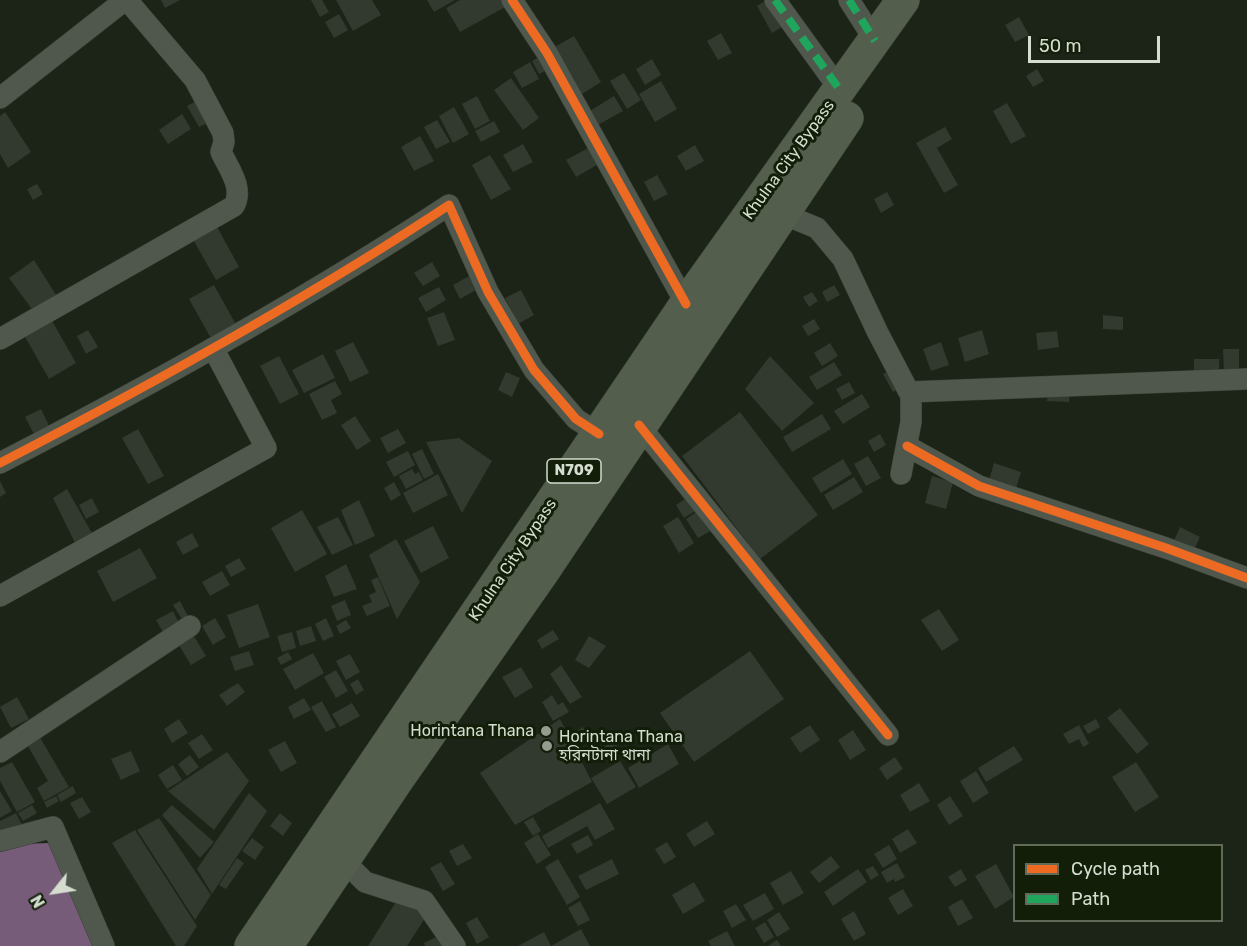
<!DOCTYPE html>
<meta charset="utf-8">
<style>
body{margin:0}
#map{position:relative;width:1247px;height:946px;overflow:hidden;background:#1c2317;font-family:Rubik,sans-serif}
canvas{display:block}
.legend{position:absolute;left:1013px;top:844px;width:210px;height:78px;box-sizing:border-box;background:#121e08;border:2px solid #606a58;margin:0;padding:8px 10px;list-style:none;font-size:18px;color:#d4ddcf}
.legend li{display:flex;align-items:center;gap:12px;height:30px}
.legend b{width:30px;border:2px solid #606a58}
.north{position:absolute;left:24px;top:862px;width:60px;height:60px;-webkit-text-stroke:4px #121e08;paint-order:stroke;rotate:240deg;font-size:16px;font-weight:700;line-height:24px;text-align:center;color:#d4ddcf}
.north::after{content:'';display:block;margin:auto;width:21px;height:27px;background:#d4ddcf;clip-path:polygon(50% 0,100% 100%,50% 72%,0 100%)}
.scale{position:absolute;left:1028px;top:36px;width:132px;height:27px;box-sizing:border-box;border:3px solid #d4ddcf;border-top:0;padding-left:8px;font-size:18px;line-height:21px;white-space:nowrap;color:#d4ddcf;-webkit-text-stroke:4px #121e08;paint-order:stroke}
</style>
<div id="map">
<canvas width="1247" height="946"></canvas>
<ul class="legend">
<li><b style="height:8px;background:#ed6a23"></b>Cycle path</li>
<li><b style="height:8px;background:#20a55d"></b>Path</li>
</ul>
<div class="north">N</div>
<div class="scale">50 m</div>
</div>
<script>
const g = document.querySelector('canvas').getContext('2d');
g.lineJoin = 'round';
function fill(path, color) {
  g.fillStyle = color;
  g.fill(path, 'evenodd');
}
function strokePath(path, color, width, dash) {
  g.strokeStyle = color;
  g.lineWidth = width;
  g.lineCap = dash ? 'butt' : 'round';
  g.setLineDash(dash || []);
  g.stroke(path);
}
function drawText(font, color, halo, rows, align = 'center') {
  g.font = font + ' Rubik,"Noto Sans Bengali",sans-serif';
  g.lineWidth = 6;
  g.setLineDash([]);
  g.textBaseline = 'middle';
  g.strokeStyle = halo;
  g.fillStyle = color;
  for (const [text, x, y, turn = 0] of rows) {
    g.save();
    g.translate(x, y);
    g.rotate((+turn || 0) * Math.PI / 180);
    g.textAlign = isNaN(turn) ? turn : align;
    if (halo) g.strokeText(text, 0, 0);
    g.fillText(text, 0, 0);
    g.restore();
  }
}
fill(new Path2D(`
 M49,843L61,862L95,946H0V851L21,844Z`), '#775c7a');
fill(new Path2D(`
 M161,0H180L165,8Z
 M311,0H322L329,12L320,17Z
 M336,0H372L381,15L353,31Z
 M427,0H455L434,12Z
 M460,0H503L507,6L460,32L446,8Z
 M767,0L785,25L772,33L757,6Z
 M339,14L348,30L334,38L325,22Z
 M1019,17L1029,35L1015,42L1005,25Z
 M721,33L732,53L718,60L707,41Z
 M574,36L601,82L579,96L551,49Z
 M544,54L551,68L539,74L532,61Z
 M652,59L661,75L645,85L636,69Z
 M530,62L539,79L522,88L513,72Z
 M1037,69L1044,81L1033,87L1026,76Z
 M624,73L641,100L627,109L610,81Z
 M511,78L539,118L523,130L494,90Z
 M661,81L677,109L655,122L639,94Z
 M477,96L490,121L475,129L462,104Z
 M614,96L623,111L596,126L588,112Z
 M202,98L213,120L199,127L187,106Z
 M1007,103L1026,136L1011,144L993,111Z
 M454,107L469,134L453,143L439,116Z
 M5,112L31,152L8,168L0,154V116Z
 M182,114L191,129L168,144L159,130Z
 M437,120L450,142L436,149L424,127Z
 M494,121L500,132L481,142L475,131Z
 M945,127L952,139L937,148L958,185L944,193L916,143Z
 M420,136L434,161L414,171L401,147Z
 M523,144L533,162L513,172L503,155Z
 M695,145L704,161L686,171L677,156Z
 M592,146L602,162L576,177L566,160Z
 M490,155L511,189L491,200L472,165Z
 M657,175L668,194L654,201L644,182Z
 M37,184L43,194L33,200L27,189Z
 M887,192L894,205L881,213L874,199Z
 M215,223L239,267L216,280L191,236Z
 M34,260L58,298L34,312L9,278Z
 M432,262L440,276L423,286L414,273Z
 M471,275L478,289L460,299L453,285Z
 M214,285L238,328L213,342L189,299Z
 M834,285L840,295L827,302L822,292Z
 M439,287L446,300L426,312L418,298Z
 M521,290L534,315L518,324L505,298Z
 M812,292L818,301L809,307L803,297Z
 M444,312L455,340L438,346L427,318Z
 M1103,315L1123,317V330L1103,329Z
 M51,319L76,363L49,379L24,335Z
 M814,319L820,329L808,336L802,326Z
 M88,330L98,347L86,354L77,336Z
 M982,330L989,354L965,362L958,338Z
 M1057,331L1059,347L1038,350L1036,333Z
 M353,342L369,373L350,382L335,351Z
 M941,342L949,365L931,371L923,349Z
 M830,343L838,356L822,366L814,353Z
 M1223,349H1239V372H1224Z
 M323,354L335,378L304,393L292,370Z
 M279,356L299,394L280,404L260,366Z
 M770,356L814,403L782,431L745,389Z
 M1194,359H1219V373H1194Z
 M834,362L842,375L817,390L809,377Z
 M894,368L904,386L893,392L883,374Z
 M506,372L520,378L512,397L498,390Z
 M335,381L342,394L331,400L337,413L322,420L309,394Z
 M849,382L855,393L842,400L836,389Z
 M1048,389L1070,390L1069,402L1047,401Z
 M862,394L870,407L843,424L834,411Z
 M41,409L51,430L36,438L25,417Z
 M740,412L818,515L760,559L682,456Z
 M822,414L831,429L792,452L783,437Z
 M355,416L371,441L357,450L341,425Z
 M138,429L164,476L148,484L122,438Z
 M398,429L406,443L388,453L380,438Z
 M880,434L886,445L874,452L868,441Z
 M459,438L492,461L462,513L426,442Z
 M422,449L434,474L424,479L412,454Z
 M408,451L415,465L394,477L386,462Z
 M868,456L881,478L866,486L854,464Z
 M843,459L852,474L821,493L812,478Z
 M994,463L1021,472L1015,492L988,484Z
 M412,469L415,474L419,472L423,480L406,489L399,476Z
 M438,474L448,495L413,513L403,493Z
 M932,476L953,482L946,509L925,503Z
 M854,477L863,492L833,510L824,495Z
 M0,481L6,493L0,497Z
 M394,482L401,495L391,501L384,488Z
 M67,489L93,535L76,545L53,498Z
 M691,495L700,508L684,518L676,505Z
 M92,498L99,512L86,519L79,505Z
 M359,500L375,536L355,545L341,510Z
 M701,509L714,529L698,538L686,519Z
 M302,510L327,554L295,572L271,528Z
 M338,517L353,545L332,555L317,527Z
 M678,517L694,543L679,553L663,526Z
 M433,526L449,558L421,573L404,541Z
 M1180,527L1200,537L1193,552L1173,543Z
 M192,533L199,546L183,555L176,542Z
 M396,539L420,582L397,619L369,555Z
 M140,548L157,578L113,602L97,571Z
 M239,558L246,569L231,577L225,566Z
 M346,564L357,589L334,597L325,576Z
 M222,571L230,585L210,596L202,582Z
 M378,577L390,606L367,616L362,606L372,602L369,595L376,592L371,580Z
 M345,600L351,615L337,621L331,606Z
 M180,601L189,618L183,621L173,605Z
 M258,604L270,637L239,648L227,615Z
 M939,609L959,640L942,651L921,620Z
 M173,611L180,625L164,634L156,620Z
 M215,618L226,637L213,645L202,626Z
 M326,618L334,636L323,641L315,624Z
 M346,620L351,628L340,634L336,626Z
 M311,626L316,641L300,646L296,631Z
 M553,630L559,639L542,649L537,640Z
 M292,632L296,648L282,652L277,636Z
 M192,633L206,656L191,665L177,642Z
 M589,636L606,646L589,668L575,660Z
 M249,651L254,665L235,671L230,657Z
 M750,651L784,699L694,762L660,713Z
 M288,652L292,659L281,665L277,658Z
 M313,653L324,673L295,690L283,669Z
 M350,654L360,672L346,680L336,661Z
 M561,665L582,697L570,704L550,674Z
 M521,667L533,687L515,698L502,677Z
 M336,670L348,691L336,698L324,677Z
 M358,679L364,690L356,695L350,684Z
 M238,683L245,692L227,706L219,695Z
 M552,695L558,705L563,702L569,712L553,721L542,702Z
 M17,697L29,719L11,728L0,707Z
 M304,698L311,710L294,719L288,707Z
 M322,701L336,727L326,732L311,707Z
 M352,703L360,716L340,727L332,714Z
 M1120,708L1149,744L1137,754L1107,718Z
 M179,719L188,733L172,743L164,729Z
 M560,719L592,782L515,825L480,773Z
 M1096,719L1100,727L1088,734L1083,726Z
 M810,725L820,740L800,753L790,738Z
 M1079,725L1089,744L1083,747L1079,739L1069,744L1063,734Z
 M583,727L591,739L577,747L570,735Z
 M853,730L866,750L850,760L838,740Z
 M38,734L69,787L44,801L37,788L48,781L25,741Z
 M202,734L213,750L199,759L188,743Z
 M285,741L297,763L281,772L268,750Z
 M614,741L620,751L608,758L602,748Z
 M668,744L679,764L639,788L628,768Z
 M1014,746L1023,760L986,782L978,768Z
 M131,751L140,771L121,780L111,759Z
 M227,752L249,781L214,830L168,791Z
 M190,755L199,767L187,776L178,764Z
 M895,757L903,769L887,780L879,768Z
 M620,761L636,787L607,804L591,778Z
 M12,762L35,802L17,812L0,781V768Z
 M1136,762L1159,797L1135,812L1112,777Z
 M173,765L182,780L167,789L158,775Z
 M976,771L989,793L973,803L960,781Z
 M919,783L930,801L910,812L900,795Z
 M73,786L76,793L61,802L57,795Z
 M0,791L12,811L0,818Z
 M249,793L267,811L212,894L197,869Z
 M56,796L59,801L47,808L44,802Z
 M950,796L963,816L949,825L937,805Z
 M82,797L91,812L79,819L70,803Z
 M600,803L615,829L595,840L587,826L548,848L542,836Z
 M32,805L37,813L23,821L18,813Z
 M172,805L214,842L200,858L162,815Z
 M16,813L23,827L0,835V821Z
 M280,813L292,823L283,836L270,826Z
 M533,817L541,831L533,836L524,822Z
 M159,818L211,895L195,920L137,830Z
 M707,821L715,834L694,847L686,834Z
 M908,829L917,843L900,853L892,839Z
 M135,830L197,926L184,946H176L112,843Z
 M538,834L551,855L537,864L524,843Z
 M588,835L593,845L577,854L571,844Z
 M252,838L264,847L255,860L242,851Z
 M667,842L676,857L664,864L655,849Z
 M463,844L472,858L457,866L449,851Z
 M889,845L897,859L883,868L874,854Z
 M831,856L840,867L819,883L810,872Z
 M237,858L244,863L226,889L219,885Z
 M558,859L580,897L567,905L545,867Z
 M612,859L619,874L586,890L578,876Z
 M441,862L455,884L443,891L430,868Z
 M897,863L905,877L895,882L894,879L887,883L881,872Z
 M996,864L1014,897L995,909L975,876Z
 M873,866L879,875L871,880L865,870Z
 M858,869L867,882L833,906L824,892Z
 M961,869L967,880L955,887L948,877Z
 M791,871L804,893L783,905L770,883Z
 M694,882L705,901L683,914L672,895Z
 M903,889L913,906L898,915L888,898Z
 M765,893L774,909L753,921L743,905Z
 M399,897L427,915L407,946H368Z
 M962,899L973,918L958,926L948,907Z
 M580,901L590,920L578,926L568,908Z
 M736,904L746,920L732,928L723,911Z
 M854,911L866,934L854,941L841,919Z
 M779,912L790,929L777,937L767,920Z
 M477,917L489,937L477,944L466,923Z
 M765,922L774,937L764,943L755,928Z
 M581,929L590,946H518L544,932L551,946Z
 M727,931L735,946H711L708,941Z
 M438,936L443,946H425L424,943Z
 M777,940L781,946H768Z`), '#32392e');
const street = new Path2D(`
 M512,0L547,53L686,304
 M775,0L840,90
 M849,0L875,41
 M0,98L125,0
 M783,214L817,228L843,259L878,333L911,396V422L901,474
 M0,339L234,206C244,188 229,169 221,152L224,142L223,133L195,80L127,0
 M909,392L1247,379
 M639,425L888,735
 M907,446L979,486L1166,548L1247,578
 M0,463C153,384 305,300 449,205L488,292L534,370L576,419L599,434
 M0,596L266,448L213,348
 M0,752L190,626
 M0,841L53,827L104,946
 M344,861L365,882L424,901L455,946`);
const highway = new Path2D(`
 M251,946L686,304L903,0
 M286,946L397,780L542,573L847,118`);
strokePath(street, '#394035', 22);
strokePath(highway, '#394035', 34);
strokePath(street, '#50574c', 21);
strokePath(highway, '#535e4d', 33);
strokePath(new Path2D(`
 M775,0L840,90
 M849,0L875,41`), '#20a55d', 8, [15, 8]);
strokePath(new Path2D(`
 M512,0L547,53L686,304
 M639,425L888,735
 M907,446L979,486L1166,548L1247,578
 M0,463C153,384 305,300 449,205L488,292L534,370L576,419L599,434`), '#ed6a23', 9);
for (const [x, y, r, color] of [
 [546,731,6,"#949c8f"],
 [547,746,6,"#949c8f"]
]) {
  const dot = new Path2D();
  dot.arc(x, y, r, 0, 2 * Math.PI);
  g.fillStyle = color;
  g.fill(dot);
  strokePath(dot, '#121e08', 2);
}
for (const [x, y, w] of [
 [574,471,54]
]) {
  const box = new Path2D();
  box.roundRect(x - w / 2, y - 12, w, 24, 4.5);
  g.fillStyle = '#121e08';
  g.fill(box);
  strokePath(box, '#d4ddcf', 1.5);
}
drawText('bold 15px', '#d4ddcf', null, [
 ["N709",574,471]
]);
drawText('16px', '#d4ddcf', '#121e08', [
 ["Khulna City Bypass",789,160,-54],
 ["Khulna City Bypass",513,560,-56]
]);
drawText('16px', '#d4ddcf', '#121e08', [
 ["Horintana Thana",534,731],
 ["Horintana Thana",559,737,"left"],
 ["হরিনটানা থানা",559,755,"left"]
], 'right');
</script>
